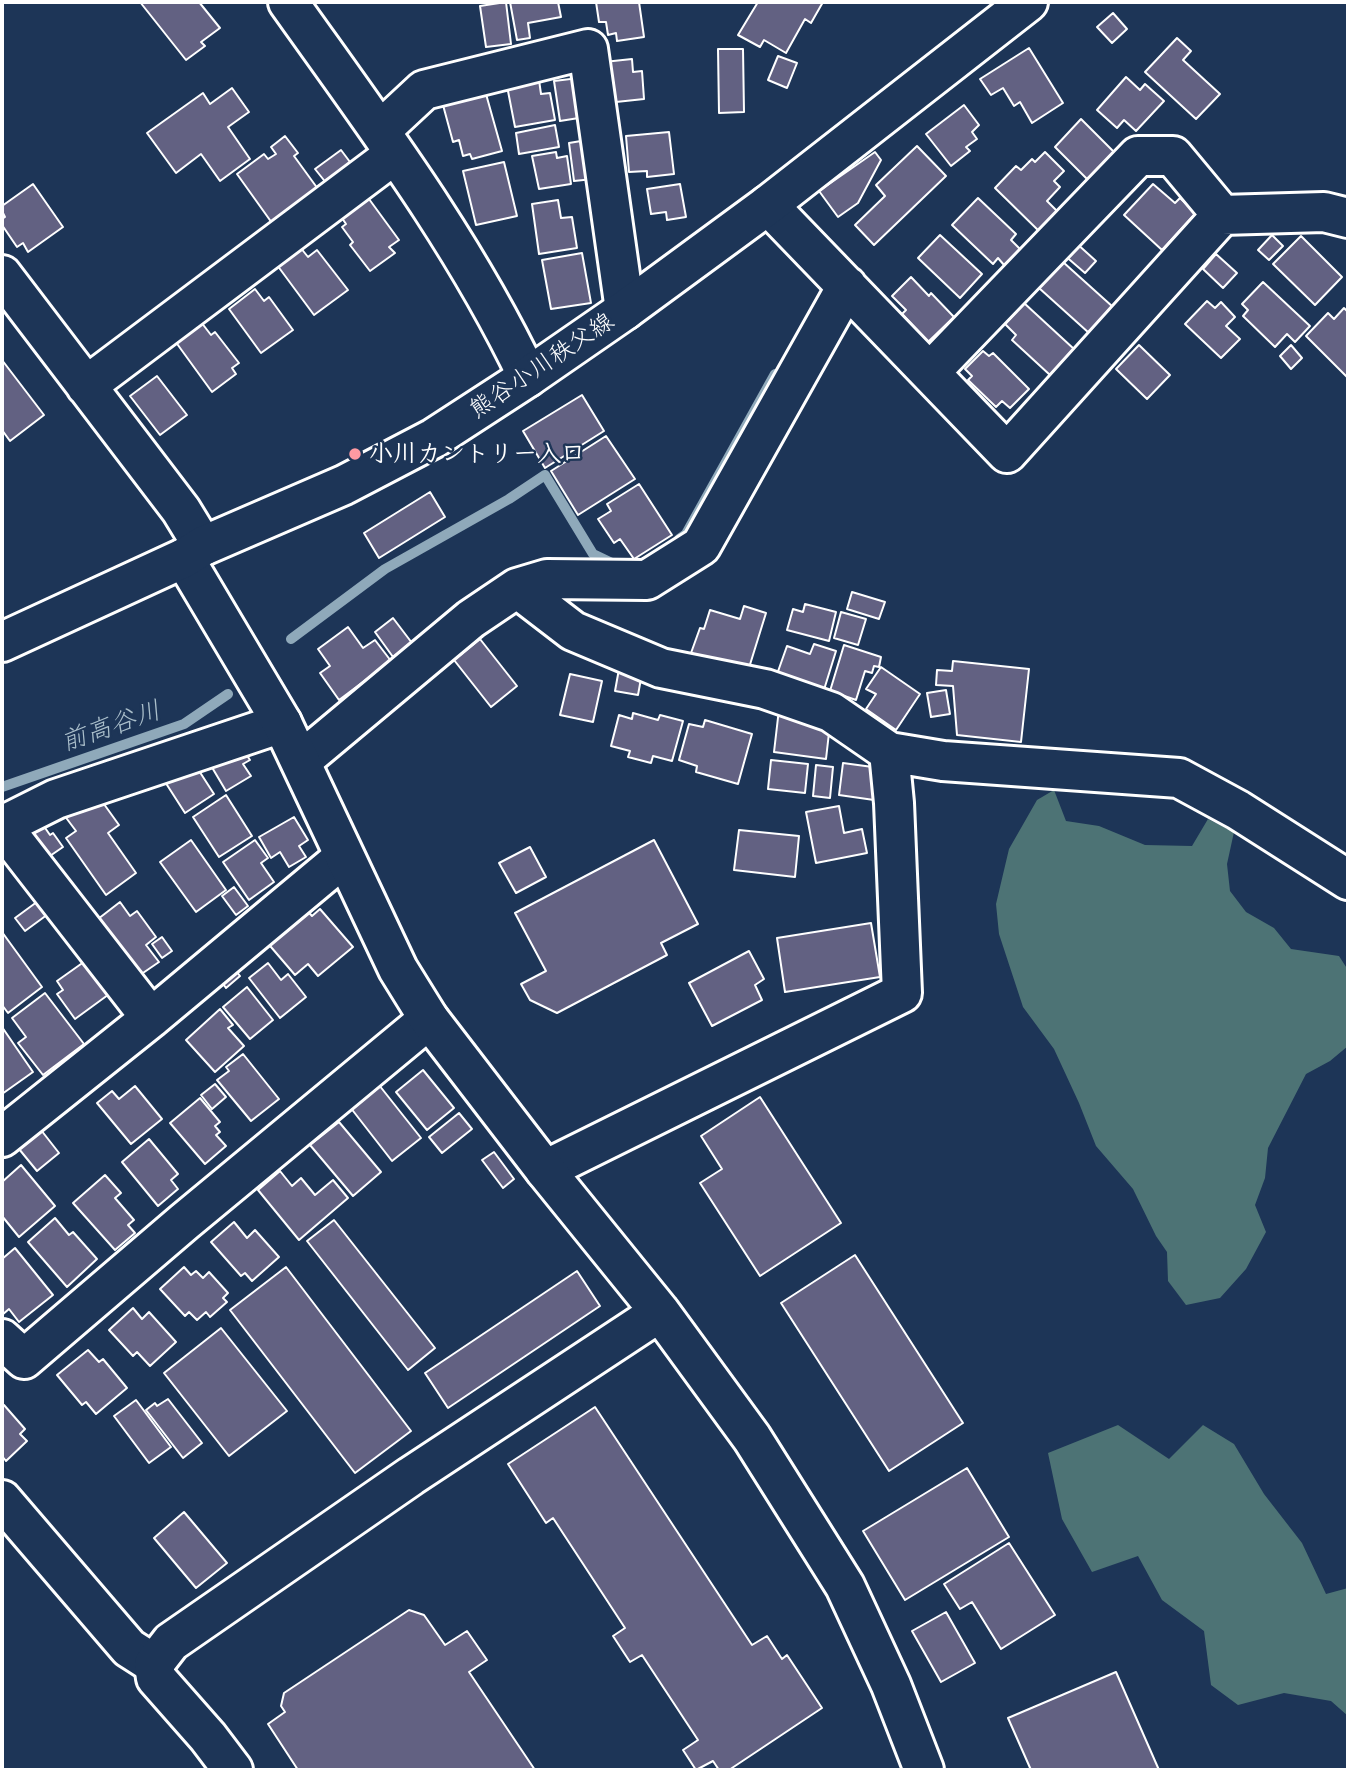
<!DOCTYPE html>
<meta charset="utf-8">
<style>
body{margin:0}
#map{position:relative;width:1350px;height:1772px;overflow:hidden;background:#1d3557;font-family:"Playpen Sans",sans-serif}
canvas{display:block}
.frame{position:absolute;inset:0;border:4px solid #fff;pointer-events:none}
</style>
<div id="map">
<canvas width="1350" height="1772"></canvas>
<div class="frame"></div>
</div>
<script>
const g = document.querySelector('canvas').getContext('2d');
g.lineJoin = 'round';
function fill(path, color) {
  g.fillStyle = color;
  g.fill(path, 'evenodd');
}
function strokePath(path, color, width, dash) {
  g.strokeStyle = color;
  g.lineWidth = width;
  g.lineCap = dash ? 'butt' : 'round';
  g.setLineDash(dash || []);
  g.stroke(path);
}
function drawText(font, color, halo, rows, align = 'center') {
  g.font = font + ' "Playpen Sans","Klee One",sans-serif';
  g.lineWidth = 5;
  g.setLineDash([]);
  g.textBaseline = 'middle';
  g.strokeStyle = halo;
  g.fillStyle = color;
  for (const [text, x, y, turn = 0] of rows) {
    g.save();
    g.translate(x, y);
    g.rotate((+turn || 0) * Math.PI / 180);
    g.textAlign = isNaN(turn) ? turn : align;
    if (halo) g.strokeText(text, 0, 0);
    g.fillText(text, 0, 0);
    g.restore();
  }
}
fill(new Path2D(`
 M1054,790L1066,821L1099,826L1145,845L1192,846L1208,819L1234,832L1227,864L1230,891L1246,912L1274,928L1291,949L1339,956L1348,970V1046L1330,1061L1306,1074L1268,1148L1265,1178L1255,1205L1266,1232L1246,1269L1220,1298L1186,1305L1168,1281L1167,1252L1156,1236L1133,1189L1096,1146L1079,1103L1054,1049L1023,1007L999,934L996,904L1009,849L1037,800Z
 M1118,1425L1169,1459L1203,1425L1234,1444L1264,1494L1302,1543L1326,1594L1348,1588V1716L1331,1701L1284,1693L1238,1705L1211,1685L1204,1631L1162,1600L1138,1556L1092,1572L1062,1519L1048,1453Z`), '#4d7375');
strokePath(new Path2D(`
 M679,539L686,534L775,374
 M291,639L385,569L509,499L545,475L593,554L616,565
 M2,787L184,724L228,694`), '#8fa9ba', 10);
const building = new Path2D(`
 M140,2H199L220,28L201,42L205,46L186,60Z
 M506,2L511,44L486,47L480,6Z
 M510,2H558L561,17L528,23L530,38L517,40Z
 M596,2H639L644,37L617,41L616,33L608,35L606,22H599Z
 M758,2H823L811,23L805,19L786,53L764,40L760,47L738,35Z
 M1113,13L1127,29L1112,43L1097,27Z
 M1177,38L1191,51L1183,60L1220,94L1196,119L1145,72Z
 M1029,48L1063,103L1032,123L1020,102L1014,106L1003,88L991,95L980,79Z
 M718,49H743L744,112L719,113Z
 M778,56L797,63L787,88L768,80Z
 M632,59L633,72L642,71L644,99L616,102L613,81L606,82L604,62Z
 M1126,77L1140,90L1145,84L1164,101L1136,131L1124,120L1117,128L1097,110Z
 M579,78L585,117L560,121L554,81Z
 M539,80L541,94L550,93L555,120L515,127L507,86Z
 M232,88L249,112L228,127L250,159L220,181L201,154L176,173L147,133L203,93L210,104Z
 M486,94L502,151L472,159L470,154L463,156L459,140L453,142L443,105Z
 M964,105L979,125L972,132L977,139L966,147L970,151L951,166L926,134Z
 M1081,119L1122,160L1091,183L1055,147Z
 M555,125L559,147L519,154L516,133Z
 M669,132L674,174L647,177V171L629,172L626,136Z
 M285,136L298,153L294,156L318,189L272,223L237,174L264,154L268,159L276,154L271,147Z
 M587,140L593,179L574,181L569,143Z
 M917,146L946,176L874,245L855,225L885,196L876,185Z
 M341,150L353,166L327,184L315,169Z
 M556,152L557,158L567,156L571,184L539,189L532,156Z
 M875,152L881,160L858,203L838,217L819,191Z
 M1045,152L1064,171L1054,181L1060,187L1047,201L1063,217L1044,236L995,188L1016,166L1021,170L1032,159L1035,162Z
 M504,162L517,216L476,225L463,171Z
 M33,184L63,227L28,252L23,243L17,247L2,225V219L5,217L2,211V206Z
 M680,184L686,217L667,220L666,212L651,214L647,189Z
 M1153,184L1175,203L1180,198L1196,213L1162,250L1124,215Z
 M978,198L1016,234L1011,240L1020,249L1004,265L998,258L993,264L952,225Z
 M369,199L399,240L389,247L395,253L370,271L350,245L353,242L342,227L346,224L342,218Z
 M558,200L561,218L572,217L577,248L539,254L532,204Z
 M940,235L982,274L960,298L918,258Z
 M1272,235L1283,246L1269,260L1258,250Z
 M1301,236L1342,277L1315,305L1273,264Z
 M1075,242L1096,261L1085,273L1063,254Z
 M300,247L308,257L317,250L348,290L314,315L277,265Z
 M582,253L591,303L551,309L542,260Z
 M1216,254L1237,273L1223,288L1203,269Z
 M1063,262L1113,307L1089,333L1039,288Z
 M911,277L929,296L931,293L954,317L928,342L902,314L906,310L892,296Z
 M1263,282L1310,326L1295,342L1287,334L1275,347L1243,316L1248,310L1242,304Z
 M255,289L264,301L269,297L293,330L261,353L229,309Z
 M1207,301L1215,308L1221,302L1235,317L1226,326L1240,339L1221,358L1185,324Z
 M1024,303L1074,349L1050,375L1012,340L1016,335L1005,324Z
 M1344,308L1348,312V378L1306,336L1328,313L1334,319Z
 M201,322L211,335L215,332L239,363L232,368L236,374L212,392L175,341Z
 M1139,345L1170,375L1147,399L1116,369Z
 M1291,345L1302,358L1291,369L1280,356Z
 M983,351L989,356L993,353L1029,389L1010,408L1002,401L996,407L968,380L972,376L965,369Z
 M2,360L44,415L10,441L2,430Z
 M157,376L187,415L160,435L130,396Z
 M582,395L604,431L545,468L523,431Z
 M606,436L635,479L578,515L551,471Z
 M639,484L672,535L634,559L620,539L614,543L598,519L611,511L607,504Z
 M430,492L445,517L379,558L364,533Z
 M852,592L885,602L879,619L847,609Z
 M805,604L836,612L829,641L787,630L793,609L803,612Z
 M744,606L766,613L748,671L691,653L700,628L704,629L710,610L740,619Z
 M841,612L866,619L858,645L834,638Z
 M393,618L412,643L393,657L375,632Z
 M348,627L363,648L375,640L391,661L339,700L320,673L330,666L318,649Z
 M480,639L517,686L491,707L454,660Z
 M814,644L836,651L823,693L776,677L787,646L810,654Z
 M844,645L881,657L879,667L874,666L872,673L865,671L856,700L830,691Z
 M953,661L1029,669L1021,742L957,735L953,686L936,685L937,670L952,671Z
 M881,667L920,694L896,730L866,709L876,694L866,689Z
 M619,669L642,673L638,695L615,691Z
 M570,674L602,681L593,722L560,715Z
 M946,690L950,714L931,717L927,693Z
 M779,709L830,724L826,759L774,752Z
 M633,713L658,720L660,715L683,721L672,761L653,756L651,763L628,757L630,751L611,746L619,715L632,719Z
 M705,720L752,734L738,784L696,772L697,766L679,760L689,724L703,727Z
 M240,745L250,760L243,764L251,776L226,791L210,764Z
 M771,760L808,764L805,793L768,789Z
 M194,763L214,794L185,813L160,774Z
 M843,763L880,768L881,801L839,795Z
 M816,765L833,767L830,798L813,796Z
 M96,793L119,825L108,833L136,873L106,895L66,838L76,831L64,815Z
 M226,795L252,836L219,857L193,817Z
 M839,806L844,833L862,829L867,853L816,863L806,812Z
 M294,817L308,840L299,846L306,857L289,867L280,852L271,858L259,837Z
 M41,822L50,835L53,833L63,847L47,858L24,834Z
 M739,830L799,836L795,877L734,870Z
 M191,840L226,890L196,912L160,862Z
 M255,840L268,858L261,863L274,882L249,900L223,862Z
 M654,840L698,924L661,943L667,955L557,1013L530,1000L521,984L546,971L515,913Z
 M530,847L546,877L516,893L499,863Z
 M234,887L248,906L236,915L222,896Z
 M45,896L55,909L25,931L15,918Z
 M120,902L130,916L137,911L156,937L146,945L159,962L140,975L98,919Z
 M304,907L312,916L320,909L353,947L318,976L308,964L295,975L265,940Z
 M871,923L880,977L785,992L777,938Z
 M2,932L42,987L8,1013L2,1005Z
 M162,937L172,951L162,958L152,944Z
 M749,951L764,979L755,985L762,1000L712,1026L689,983Z
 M88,959L112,992L75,1019L57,994L63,990L57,981Z
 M268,963L281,980L288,974L306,997L280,1018L249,978Z
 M232,966L240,976L226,988L218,977Z
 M247,987L273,1020L250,1039L223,1007Z
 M45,993L84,1044L43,1075L18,1043L26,1037L12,1018Z
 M220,1009L233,1025L228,1028L244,1046L215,1072L186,1040Z
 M2,1027L33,1072L2,1094Z
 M243,1054L279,1099L251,1121L217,1080L229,1071L226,1067Z
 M423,1070L454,1108L427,1130L396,1092Z
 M215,1084L226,1097L212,1109L201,1095Z
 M379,1085L421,1138L392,1161L350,1107Z
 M135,1086L162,1119L131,1144L97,1103L112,1091L119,1099Z
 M760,1097L841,1223L760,1276L700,1183L722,1169L701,1136Z
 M200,1098L220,1122L215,1126L220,1132L216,1135L226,1146L205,1164L170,1123Z
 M459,1113L472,1129L442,1153L429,1137Z
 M339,1122L381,1172L353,1196L310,1145Z
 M41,1130L59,1153L37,1171L19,1149Z
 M149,1139L178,1174L171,1180L178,1189L158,1206L122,1162Z
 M494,1152L514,1179L503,1188L482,1160Z
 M21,1165L55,1206L19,1237L2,1216V1182Z
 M280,1171L292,1186L301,1178L315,1195L333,1180L348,1198L299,1240L258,1190Z
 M105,1175L121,1193L115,1198L134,1220L128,1225L135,1233L115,1250L73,1203Z
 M55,1218L69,1235L73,1232L97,1259L67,1287L28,1242Z
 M334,1220L435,1348L408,1370L307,1241Z
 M234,1222L247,1238L255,1230L279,1257L252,1281L245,1273L241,1276L211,1242Z
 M15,1248L53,1295L19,1322L9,1309L2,1315V1259Z
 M855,1255L963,1423L889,1471L781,1303Z
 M184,1267L191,1275L196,1271L203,1278L209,1272L228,1293L223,1298L227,1302L210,1317L206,1312L197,1320L189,1312L185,1316L160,1289Z
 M286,1267L411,1431L355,1473L230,1310Z
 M577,1271L600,1306L448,1408L425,1373Z
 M133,1308L142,1319L149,1312L176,1342L150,1366L137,1352L133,1356L109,1330Z
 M221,1328L287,1411L229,1456L164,1373Z
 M88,1350L99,1362L103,1359L127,1388L96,1414L86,1402L82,1405L57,1375Z
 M168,1399L202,1443L183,1458L146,1410L155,1403L157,1406Z
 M136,1400L171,1447L149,1463L114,1416Z
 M4,1405L25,1429L20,1434L27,1441L6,1461L2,1456V1407Z
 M595,1407L752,1645L767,1636L782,1659L787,1655L822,1708L729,1770H719L713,1761L696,1770L683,1750L698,1740L642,1655L630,1662L613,1636L625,1628L553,1518L546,1523L508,1464Z
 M967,1468L1009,1537L905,1600L863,1531Z
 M184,1512L227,1563L196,1588L154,1538Z
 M1009,1543L1055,1615L1001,1649L972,1602L960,1609L944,1584Z
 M409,1610L424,1615L445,1645L467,1631L487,1660L469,1672L535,1770H298L268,1724L285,1712L281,1706L284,1693Z
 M946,1612L975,1663L941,1682L912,1631Z
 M1116,1672L1159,1770H1031L1008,1718Z`);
fill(building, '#626182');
strokePath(building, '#fff', 2);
const minor = new Path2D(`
 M288,2C374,123 464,242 528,377
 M380,131L424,90L588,49L625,310
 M768,205L1007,453L1222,215L1324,212L1348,218
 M2,275L181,510L203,546
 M930,372L1138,156H1173L1222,215
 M86,386L395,154
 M517,588L573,631L661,668L765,689L831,712L889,752L943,761L1179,778L1238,810L1348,880
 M301,761L471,619L517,588L547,579L647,580L701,546L847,286
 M2,826L56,799L282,723
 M2,826L151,1018
 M2,1137L151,1018L344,857
 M545,1170L902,993L894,803L889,752
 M2,1339L24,1359L184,1222L429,1019
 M2,1500L129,1648L154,1664`);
const tertiary = new Path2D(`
 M184,558L282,723L398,969L429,1019L545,1170L660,1312L752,1438L845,1586L891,1685L924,1770
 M233,1770L208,1737L156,1678L154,1664L171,1642L411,1476L660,1312`);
const primary = new Path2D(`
 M2,642L184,558L203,546L344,485L434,438L528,377L625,310L768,205L1028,2`);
strokePath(minor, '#fff', 44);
strokePath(tertiary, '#fff', 44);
strokePath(primary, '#fff', 44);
strokePath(minor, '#1d3557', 38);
strokePath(tertiary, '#1d3557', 38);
strokePath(primary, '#1d3557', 38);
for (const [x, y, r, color] of [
 [355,454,7,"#ff9aa2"]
]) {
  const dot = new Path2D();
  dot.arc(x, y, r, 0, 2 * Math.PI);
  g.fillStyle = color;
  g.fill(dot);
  strokePath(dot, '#1d3557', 2.5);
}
drawText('24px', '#fff', '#1d3557', [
 ["熊谷小川秩父線",542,366,-34]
]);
drawText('bold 24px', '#fff', '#1d3557', [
 ["小川カントリー入口",369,454]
], 'left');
drawText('italic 26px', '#abbfcb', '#1d3557', [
 ["前高谷川",111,727,-19]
]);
</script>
